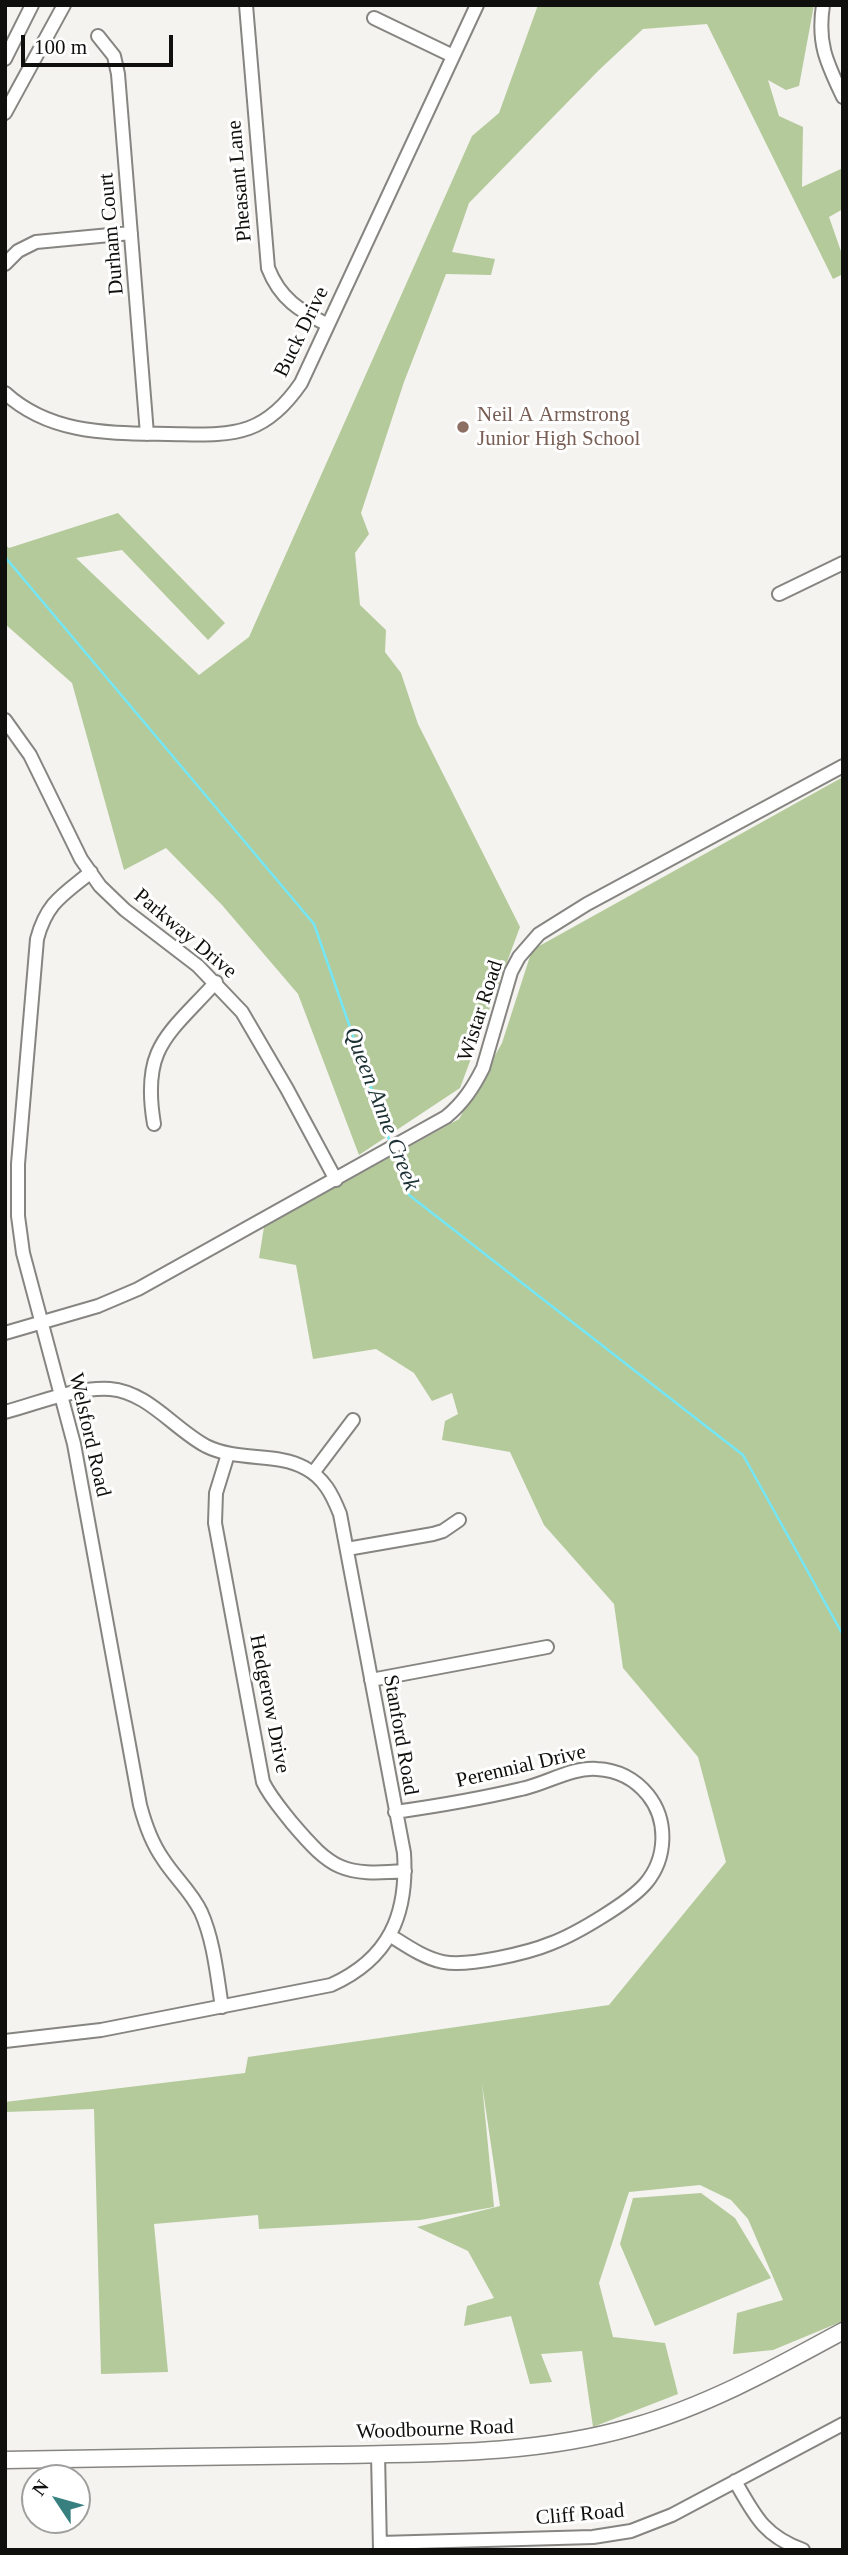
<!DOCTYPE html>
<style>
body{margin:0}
#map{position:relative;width:848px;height:2555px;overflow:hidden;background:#f4f3ef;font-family:"Times New Roman",serif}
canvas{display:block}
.frame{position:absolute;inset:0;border:7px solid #0f0f0d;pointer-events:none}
.north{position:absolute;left:21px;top:2464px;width:70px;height:70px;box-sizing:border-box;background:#fff;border:2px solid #9f9f9e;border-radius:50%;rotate:306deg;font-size:19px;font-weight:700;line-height:28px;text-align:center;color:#0f0f0d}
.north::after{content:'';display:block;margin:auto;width:24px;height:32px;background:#388080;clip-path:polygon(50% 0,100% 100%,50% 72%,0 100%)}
.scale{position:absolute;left:21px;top:35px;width:152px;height:32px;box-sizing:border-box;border:4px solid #0f0f0d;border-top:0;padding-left:9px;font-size:21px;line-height:24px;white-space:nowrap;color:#0f0f0d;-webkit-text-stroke:5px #fff;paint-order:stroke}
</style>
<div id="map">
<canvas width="848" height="2555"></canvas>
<div class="frame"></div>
<div class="north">N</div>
<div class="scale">100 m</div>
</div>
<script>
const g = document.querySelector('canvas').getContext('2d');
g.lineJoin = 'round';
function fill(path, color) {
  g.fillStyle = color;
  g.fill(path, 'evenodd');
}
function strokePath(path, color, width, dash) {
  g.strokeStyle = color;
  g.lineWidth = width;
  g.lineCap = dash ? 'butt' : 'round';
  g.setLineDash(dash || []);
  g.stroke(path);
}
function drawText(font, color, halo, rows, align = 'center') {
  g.font = font + ' "Times New Roman",serif';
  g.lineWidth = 6;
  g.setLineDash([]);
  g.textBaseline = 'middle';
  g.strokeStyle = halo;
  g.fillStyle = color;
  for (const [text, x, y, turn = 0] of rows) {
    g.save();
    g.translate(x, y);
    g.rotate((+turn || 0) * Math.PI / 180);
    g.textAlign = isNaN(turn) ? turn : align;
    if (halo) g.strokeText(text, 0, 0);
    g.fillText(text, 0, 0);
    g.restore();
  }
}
fill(new Path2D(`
 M538,5H814L799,86L786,90L768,80L779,116L803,127L802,187L843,168V209L829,217L843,257V274L833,279L707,24L643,29L599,70L469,203L452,252L495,259L491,275L446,274L404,382L361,513L369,534L355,553L360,605L386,630L385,652L401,673L418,724L520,927L460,1088L359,1155L298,994L222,905L166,848L124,870L72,683L5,624V545L9,548L118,513L225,623L208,640L122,550L76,558L199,675L249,637L472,136L499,113Z
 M843,777V2321L773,2350L733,2354L737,2313L783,2300L748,2219L731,2200L700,2185L629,2192L599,2283L613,2337L665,2343L678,2394L593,2427L582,2351L541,2354L552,2382L530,2384L511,2316L464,2326L467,2306L494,2298L468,2251L417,2227L500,2206L482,2084L494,2207L420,2220L259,2229L258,2215L154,2224L168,2372L101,2374L94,2109L5,2112V2102L245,2073L248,2057L609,2005L726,1862L698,1757L623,1668L614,1604L544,1525L510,1452L442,1440L445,1421L458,1414L452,1393L432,1401L414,1373L376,1349L313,1359L296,1265L259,1258L264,1227L459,1119L502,1043L532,950Z
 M701,2193L735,2218L771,2278L655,2326L620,2244L633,2198Z`), '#b4ca9b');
strokePath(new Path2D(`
 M5,557L314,924L390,1142
 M394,1151L409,1195L743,1455L843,1635`), '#73e7f6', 2.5);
const minor = new Path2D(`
 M246,5L268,268C280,299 300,311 328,325
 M823,5C817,44 827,63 843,97
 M374,18L453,56
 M98,36L114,56L118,74L147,434
 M5,59L32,5
 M5,113L64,5
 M5,264L18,251L36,242L131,233
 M5,393C51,435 110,433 168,434C194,434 224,437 249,428C271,420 288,402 301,383L477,5
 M779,594L843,563
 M5,720L30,755L81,859L100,886L125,910L198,966L242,1012L287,1089L336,1180
 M91,872C63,895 47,902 37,939L18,1164V1216L23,1253L74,1444L140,1805C145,1824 151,1842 163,1859C175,1878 191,1891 201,1912C214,1941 217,1976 222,2007
 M154,1124C141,1047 168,1035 216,982
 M5,1333L98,1306L138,1289L446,1117C463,1103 473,1088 483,1068L511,972L519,957L539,934L587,904L843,766
 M5,1412C39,1403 75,1387 110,1389C148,1392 174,1429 206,1446C238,1462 277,1452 305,1468C324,1478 332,1494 340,1514L404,1853C408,1915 389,1959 331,1985L101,2030L5,2041
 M228,1454L216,1493L215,1523L263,1782C270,1797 282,1810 292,1823C332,1870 343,1876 405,1871
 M313,1473L353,1420
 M347,1549L433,1534L443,1531L459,1520
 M371,1680L547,1647
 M391,1936C407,1946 424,1958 443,1962C468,1967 528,1953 552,1943C576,1934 630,1902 646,1883C667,1858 668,1820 648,1795C635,1779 617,1770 597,1769C571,1767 546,1784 521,1789C479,1799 437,1806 395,1812
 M378,2454L380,2549
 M735,2481C755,2516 764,2536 803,2550
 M380,2543L593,2537L631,2531L672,2515L843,2424`);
const major = new Path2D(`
 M5,2460C114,2458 224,2456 333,2455C433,2453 534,2455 632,2427C707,2406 775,2368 843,2331`);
strokePath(minor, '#868581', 16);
strokePath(major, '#868581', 19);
strokePath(minor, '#fff', 12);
strokePath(major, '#fff', 16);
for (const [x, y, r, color] of [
 [463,427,7,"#8d6e63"]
]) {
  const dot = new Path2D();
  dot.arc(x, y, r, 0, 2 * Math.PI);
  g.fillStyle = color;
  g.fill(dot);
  strokePath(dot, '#fff', 2.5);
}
drawText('21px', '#0f0f0d', '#fff', [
 ["Pheasant Lane",240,181,-95],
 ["Durham Court",112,234,-95],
 ["Buck Drive",302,332,-64],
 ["Parkway Drive",185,934,40],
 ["Wistar Road",481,1011,-72],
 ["Welsford Road",89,1435,77],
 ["Hedgerow Drive",269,1704,79],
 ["Stanford Road",400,1735,80],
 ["Perennial Drive",521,1767,-13],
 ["Woodbourne Road",435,2430,-2],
 ["Cliff Road",580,2515,-5]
]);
drawText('21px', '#785e54', '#fff', [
 ["Neil A Armstrong",477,415],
 ["Junior High School",477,439]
], 'left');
drawText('italic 23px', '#1c3134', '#fff', [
 ["Queen Anne Creek",381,1109,69]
]);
</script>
